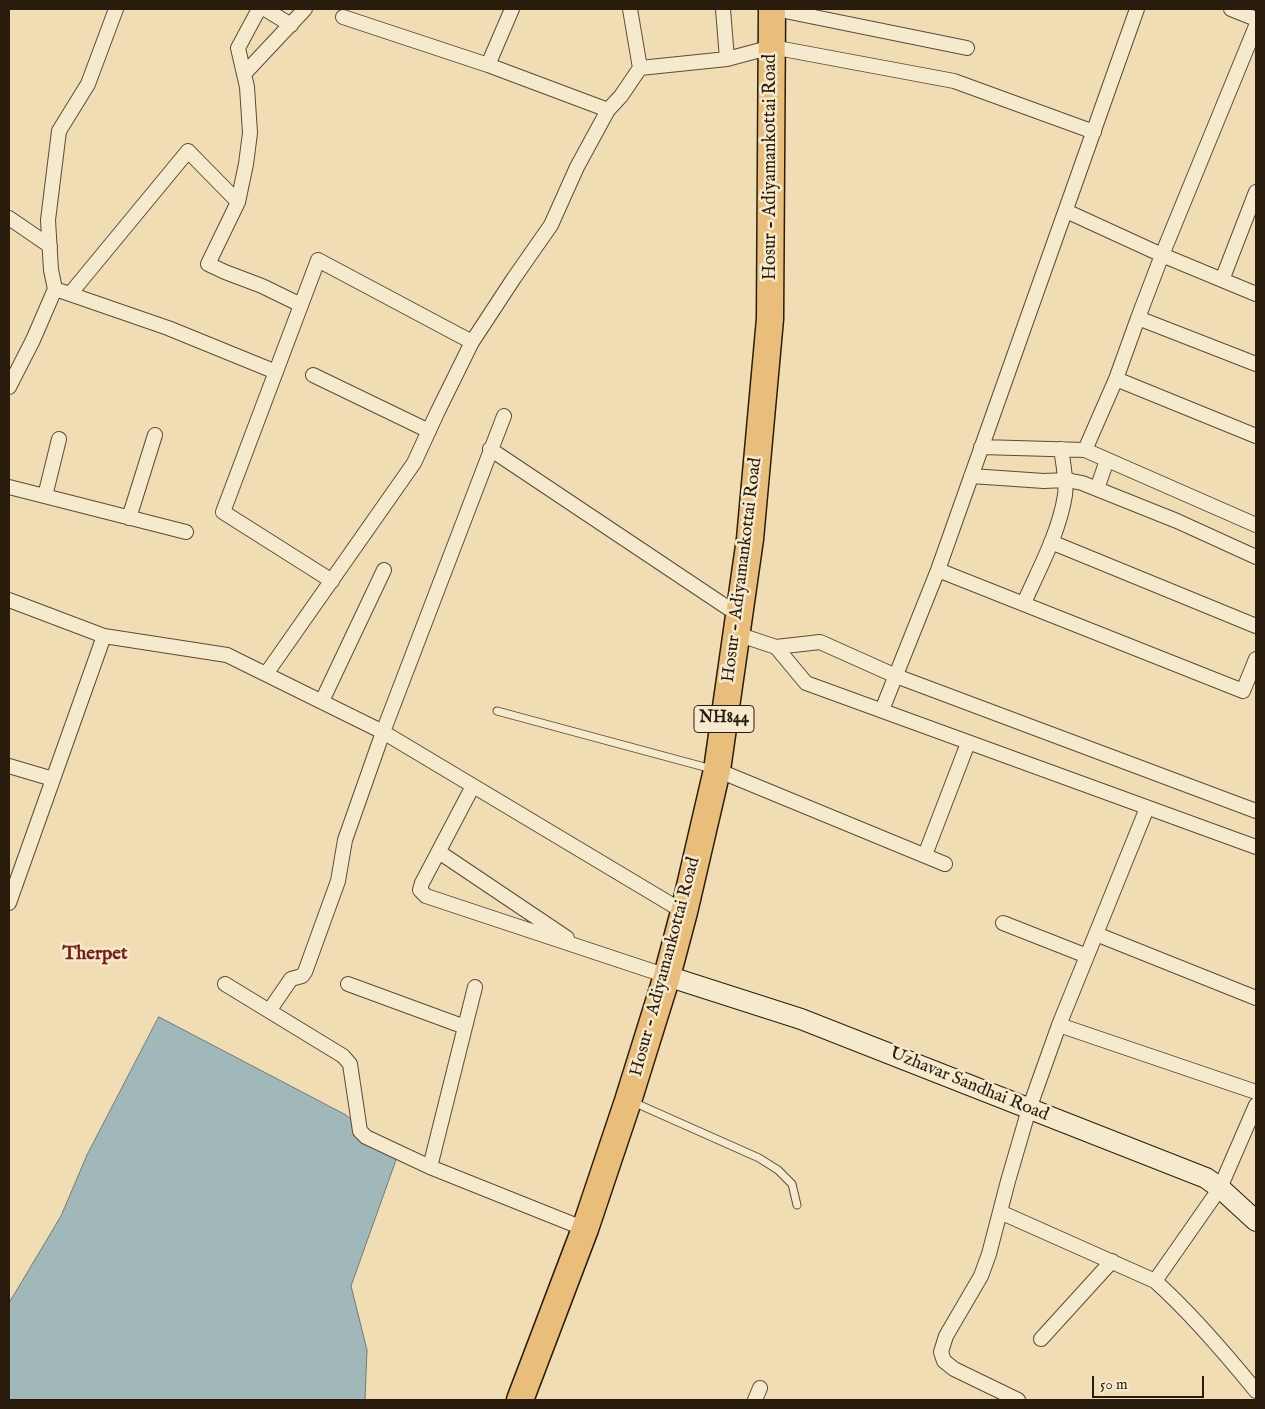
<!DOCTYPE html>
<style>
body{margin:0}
#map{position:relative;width:1265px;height:1409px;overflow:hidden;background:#f0ddb4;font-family:"IM FELL English",serif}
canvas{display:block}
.frame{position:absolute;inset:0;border:10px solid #291c0c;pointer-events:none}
.scale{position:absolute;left:1092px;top:1376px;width:112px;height:22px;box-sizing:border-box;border:2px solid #291c0c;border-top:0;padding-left:6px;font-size:15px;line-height:18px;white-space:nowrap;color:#291c0c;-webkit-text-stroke:4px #f5e9ce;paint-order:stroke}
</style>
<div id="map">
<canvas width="1265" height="1409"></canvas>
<div class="frame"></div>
<div class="scale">50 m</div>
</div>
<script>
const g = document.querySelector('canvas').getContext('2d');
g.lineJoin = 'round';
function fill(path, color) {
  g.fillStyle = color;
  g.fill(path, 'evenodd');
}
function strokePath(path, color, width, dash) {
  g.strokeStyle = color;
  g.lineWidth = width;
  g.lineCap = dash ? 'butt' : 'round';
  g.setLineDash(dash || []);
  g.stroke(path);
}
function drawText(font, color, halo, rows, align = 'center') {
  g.font = font + ' "IM FELL English",serif';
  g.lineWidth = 5;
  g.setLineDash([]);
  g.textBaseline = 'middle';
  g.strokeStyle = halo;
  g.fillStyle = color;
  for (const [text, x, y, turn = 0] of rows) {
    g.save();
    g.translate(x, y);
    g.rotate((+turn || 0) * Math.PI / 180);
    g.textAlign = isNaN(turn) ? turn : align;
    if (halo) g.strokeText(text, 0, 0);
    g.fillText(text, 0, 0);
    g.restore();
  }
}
const water = new Path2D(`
 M159,1017L346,1115L396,1160L351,1286L367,1350L365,1400H9V1303L61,1216L87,1155Z`);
fill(water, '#a0b8b9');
strokePath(water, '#707a74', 1);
const lane = new Path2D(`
 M497,711L712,769
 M633,1102L759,1158L778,1170L792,1184L797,1205`);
const street = new Path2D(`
 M259,9L238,48L247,87L250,133L246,164L238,202L208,264L225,272L262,286L301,305
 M265,9L291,25
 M630,9L640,68
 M723,9L727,59
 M775,9L967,48
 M1231,9L1256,19
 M343,17L488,65L608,110
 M488,65L512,9
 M244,74L305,9
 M1066,211L1162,255L1256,294
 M9,218L50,246
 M1222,280L1256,192
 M61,291L168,328L276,372
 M70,294L188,151L238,202
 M1138,318L1162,255L1256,26
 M313,375L429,431
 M1116,379L1256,436
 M9,387L33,340L55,289L51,270L48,220L59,131L88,84L116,9
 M981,447L1085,450L1256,525
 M490,449L740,616
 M1085,450L1116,379L1138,318L1256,364
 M971,476L1044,481L1067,480L1082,483L1177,521L1256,557
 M9,487L186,532
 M1097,489L1107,460
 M45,496L59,439
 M129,518L155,435
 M1051,542L1256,626
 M938,570L1243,691L1256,659
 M332,581L223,512L318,260L472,342
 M9,600L104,636
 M1024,603C1039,569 1059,533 1065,495C1067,481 1063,463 1061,449
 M737,634L776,647L820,642L896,676L1256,811
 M776,647L806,683L1256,847
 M266,674L414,463L437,413L472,342L514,278L551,225L577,167L608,110L621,96L640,68L727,59L772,47L954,81L1094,132
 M322,701L384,570
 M882,710L938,570L1137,9
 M9,766L53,779
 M717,770L945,864
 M473,786L422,883L420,890L426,896L667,976
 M439,852L567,938
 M925,855L968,743
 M9,903L104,636L227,655L383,732L684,912
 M1003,923L1087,956
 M1096,934L1256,998
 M225,984L343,1056L350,1064L360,1131L366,1137L430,1167L585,1229
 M348,984L465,1027
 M269,1011L291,979L302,976L305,972L338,881L345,840L383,732L504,416
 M1059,1025L1256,1092
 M430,1167L475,987
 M1000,1212L1155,1281C1192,1314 1225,1353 1256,1391
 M1155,1281L1220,1188L1256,1105
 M1041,1339L1112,1261
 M755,1400L760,1388
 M1018,1400L954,1369L944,1361L941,1352L946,1336L981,1276L989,1254L1008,1181L1029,1109L1059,1025L1147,808`);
const secondary = new Path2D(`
 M667,976L801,1019L1206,1178L1220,1188L1256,1221`);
const highway = new Path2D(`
 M520,1400L585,1229L628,1101L667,976L684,912L717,770L750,539L770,319L772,9`);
strokePath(lane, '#5b4c36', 9);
strokePath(street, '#5b4c36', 16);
strokePath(secondary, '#291c0c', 22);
strokePath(highway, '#291c0c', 29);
strokePath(lane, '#f5e9ce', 7);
strokePath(street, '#f5e9ce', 14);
strokePath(secondary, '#f5e9ce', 20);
strokePath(highway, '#e8be7a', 26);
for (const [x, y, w] of [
 [724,719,60]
]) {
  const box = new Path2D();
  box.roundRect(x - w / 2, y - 13.5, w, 27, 4);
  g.fillStyle = '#f5e9ce';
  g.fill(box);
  strokePath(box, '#291c0c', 1);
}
drawText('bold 16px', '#291c0c', null, [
 ["NH844",724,719]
]);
drawText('18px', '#291c0c', '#f5e9ce', [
 ["Hosur - Adiyamankottai Road",771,167,-90],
 ["Hosur - Adiyamankottai Road",743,570,-83],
 ["Hosur - Adiyamankottai Road",666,967,-75],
 ["Uzhavar Sandhai Road",969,1085,22]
]);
drawText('bold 19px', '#7a1f14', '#f5e9ce', [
 ["Therpet",95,955]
]);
</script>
